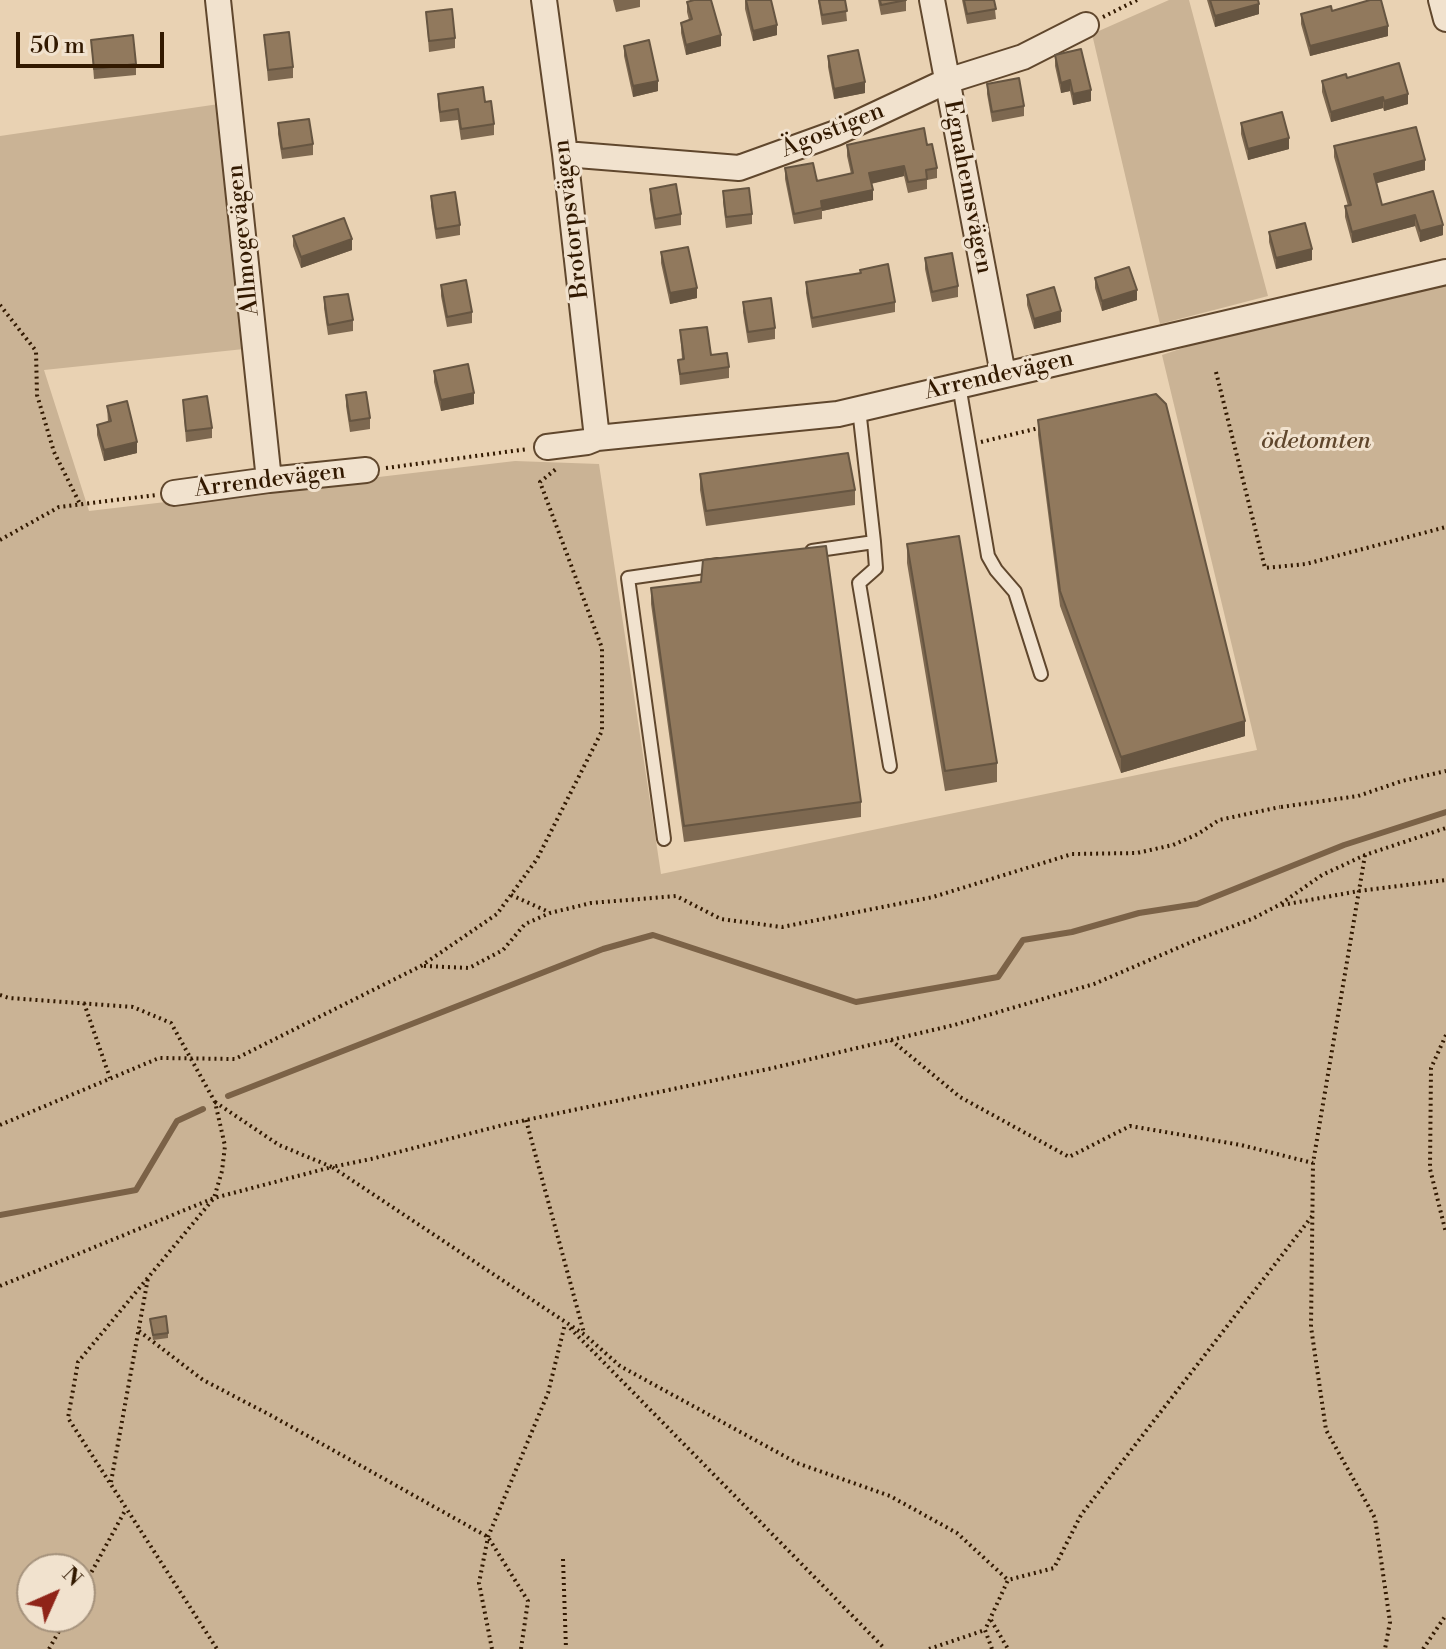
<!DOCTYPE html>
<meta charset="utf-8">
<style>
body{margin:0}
#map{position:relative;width:1446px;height:1649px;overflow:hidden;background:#e9d2b3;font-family:"Libre Bodoni",serif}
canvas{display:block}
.north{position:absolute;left:16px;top:1553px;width:80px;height:80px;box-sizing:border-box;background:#f1e2ce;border:2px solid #a5927c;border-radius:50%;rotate:45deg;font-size:22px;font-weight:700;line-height:32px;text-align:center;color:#321900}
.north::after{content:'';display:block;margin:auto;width:28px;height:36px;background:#8f2418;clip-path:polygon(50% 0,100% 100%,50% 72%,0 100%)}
.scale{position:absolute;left:16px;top:32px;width:148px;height:36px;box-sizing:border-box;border:4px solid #321900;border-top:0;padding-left:10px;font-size:24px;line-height:28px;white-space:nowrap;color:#321900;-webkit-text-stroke:6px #f1e2ce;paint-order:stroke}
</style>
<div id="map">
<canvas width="1446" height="1649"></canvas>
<div class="north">N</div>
<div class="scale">50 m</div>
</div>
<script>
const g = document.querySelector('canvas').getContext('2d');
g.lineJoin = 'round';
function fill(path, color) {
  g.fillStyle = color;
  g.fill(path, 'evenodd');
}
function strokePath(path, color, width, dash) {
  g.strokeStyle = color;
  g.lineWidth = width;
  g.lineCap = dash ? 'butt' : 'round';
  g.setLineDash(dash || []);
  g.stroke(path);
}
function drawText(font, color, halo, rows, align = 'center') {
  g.font = font + ' "Libre Bodoni",serif';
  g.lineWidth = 6;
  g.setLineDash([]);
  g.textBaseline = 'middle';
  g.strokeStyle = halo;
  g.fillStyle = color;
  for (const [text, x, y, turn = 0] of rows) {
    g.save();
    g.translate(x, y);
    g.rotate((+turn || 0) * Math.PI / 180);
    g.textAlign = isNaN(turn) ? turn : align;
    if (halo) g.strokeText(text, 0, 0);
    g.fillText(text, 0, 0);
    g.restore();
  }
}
fill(new Path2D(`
 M1169,0H1189L1268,296L1160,324L1092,34Z
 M219,104L244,349L44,370L89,511L515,461L599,464L661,874L1257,750L1162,355L1329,299L1446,272V1649H0V136ZM32,1569H80V1617H32Z`), '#cab395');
strokePath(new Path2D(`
 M228,1096L603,949L653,935L856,1002L998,977L1023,940L1072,932L1139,913L1197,904L1344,845L1446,812
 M0,1215L136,1190L177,1121L203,1109`), '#7b6247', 6);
const service = new Path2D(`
 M959,385L988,556L996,570L1015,592L1041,674
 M874,542L876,568L859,583L890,766
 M812,551L874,542L859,409
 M664,839L628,578L718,565`);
const minor = new Path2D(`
 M218,0L269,480
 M544,0L565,154L597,438
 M932,0L1003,374
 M1441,0L1446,19
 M565,154L739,168L836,133L947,81L1023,57L1086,25
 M547,447L587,442L597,438L838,414L1446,272
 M174,493L269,480L366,470`);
strokePath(service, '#60472d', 16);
strokePath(minor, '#60472d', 28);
strokePath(new Path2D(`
 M1103,17L1137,0
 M0,305L36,351L37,395L54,452L80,504
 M1216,372L1265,568L1306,564L1446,527
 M981,442L1043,427
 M386,468L528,449
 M0,540L59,507L156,495
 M1281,807L1358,796L1402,781L1446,771
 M1365,855L1313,1163L1311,1327L1326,1430L1375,1518L1390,1622L1385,1649
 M511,895L549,912
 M1282,905L1359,891L1446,880
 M424,966L469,968L503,950L525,924L550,913L591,903L676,896L721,919L782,927L933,897L1072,854L1137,853L1173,845L1198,834L1219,820L1280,807
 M0,995L9,998L133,1007L171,1023L215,1102L225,1146L222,1171L214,1198L78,1362L68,1418L217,1649
 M84,1003L110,1078
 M1446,1035L1431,1068L1430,1169L1446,1233
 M891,1040L960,1097L1069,1157L1130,1126L1241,1145L1313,1163
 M215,1102L279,1145L332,1167L371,1159L507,1124L773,1068L954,1025L1094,984L1196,940L1252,919L1279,905L1322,875L1365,855L1446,828
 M526,1120L584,1333
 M0,1125L159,1058L235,1059L421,966L497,914L537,859L602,731V648L540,482L556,469
 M0,1286L214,1198L332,1167L585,1335L620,1366L797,1463L890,1496L957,1533L1008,1580
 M570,1328L885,1649
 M139,1331L203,1380L272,1416L488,1537L528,1601L521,1649
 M111,1482L148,1278
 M563,1559L566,1649
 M80,1593L126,1509
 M991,1620L1008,1649
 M49,1649L67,1617
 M492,1649L479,1583L488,1537L548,1393L565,1324
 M929,1649L985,1630
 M992,1649L985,1630L1008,1580L1054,1568L1081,1515L1313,1215
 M1423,1649L1446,1615`), '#321900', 4, [2, 4]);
strokePath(service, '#f1e2ce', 12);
strokePath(minor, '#f1e2ce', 24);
fill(new Path2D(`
 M613,0H640V7L616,12Z
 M745,0L777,35L753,41L745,9Z
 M818,0H845L847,21L822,25Z
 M878,0H906V11L881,15Z
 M962,0H994L996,19L967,24Z
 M1207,0H1258L1259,14L1215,27Z
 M687,2L721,46L686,55L681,33V23L689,20L687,12Z
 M1332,11L1388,36L1310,56L1301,24V14Z
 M426,12L455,38V48L429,52Z
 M264,35L293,67V78L268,81Z
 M91,40L136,64V75L94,79Z
 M624,46L658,91L633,97L624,56Z
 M1055,55L1091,101L1073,105L1070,91L1061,93L1055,66Z
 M828,56L865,93L834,99L828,67Z
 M1347,78L1408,104L1384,111L1383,108L1331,122L1322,92V81Z
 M987,84L1024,106V116L992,122L987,94Z
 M438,94L485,102L494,124V135L461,140L458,120L440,122L438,104Z
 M278,123L313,144V155L282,159L278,134Z
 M1241,123L1289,149L1248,160L1241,134Z
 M847,145H927L937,168V178L927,180V189L908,193L904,176L871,184L873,200L822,211V219L794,224L785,179V168L817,181L851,174L847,156Z
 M1334,146L1425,170L1376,183L1382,205L1433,191L1443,235L1420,242L1415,226L1352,243L1345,217V206H1348L1334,157Z
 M650,189L681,214V225L655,229L650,200Z
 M723,191L752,214V224L726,228L723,202Z
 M431,196L460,225V235L436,239L431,206Z
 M1269,232L1312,260L1276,269L1269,242Z
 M293,236L352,250L301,268L293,246Z
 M661,252L697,298L670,304L661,263Z
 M925,258L958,286V297L932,302L925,269Z
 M1095,278L1137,300L1102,311L1095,288Z
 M806,282L895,302V312L812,328L806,293Z
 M441,285L472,312V323L447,327L441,296Z
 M1027,295L1061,322L1034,329L1027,305Z
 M324,297L353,320V331L328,335L324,308Z
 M743,302L775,328V339L748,343L743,312Z
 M680,330L711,355L729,367V378L680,385L678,360L682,359Z
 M434,371L474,404L441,411L434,382Z
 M346,395L370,418V429L350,432L346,406Z
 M183,400L212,428V438L186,442Z
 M107,406L137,453L104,461L97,435V425L108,422Z
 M1038,420L1245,736L1121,773L1060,606L1038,435Z
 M700,474L855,490V505L706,526L700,490Z
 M907,544L997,763V782L945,791L907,563Z
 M651,588L861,802V817L684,842L651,604Z
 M150,1319L168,1333V1338L153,1340Z`), '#7d6850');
fill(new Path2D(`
 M1259,4V14L1215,27V16Z
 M777,25V35L753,41V31Z
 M1388,26V36L1310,56V46Z
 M721,35V46L686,55V45Z
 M1070,80V91L1061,93V83Z
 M658,81V91L633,97V86Z
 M865,82V93L834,99V89Z
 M1091,90V101L1073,105V94Z
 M1408,94V104L1384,111V101Z
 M1383,97V108L1331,122V112Z
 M1289,138V149L1248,160V149Z
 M1425,160V170L1374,184V174Z
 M904,166V176L869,184V173Z
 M873,190V200L822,211L821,201Z
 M1415,215V226L1352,243V232Z
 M1443,225V235L1420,242V231Z
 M352,239V250L301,268V257Z
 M1312,249V260L1276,269V258Z
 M697,288V298L670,304V293Z
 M1137,290V300L1102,311V301Z
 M1061,311V322L1034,329V319Z
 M474,393V404L441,411V400Z
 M137,442V453L104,461V450Z
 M1245,721V736L1121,773V757Z`), '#665541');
const building = new Path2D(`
 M694,0H711L721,35L686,45L681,23L692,19L687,2Z
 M746,0H771L777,25L753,31Z
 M819,0H845L847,11L822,15Z
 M880,0H906L881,5Z
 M964,0H994L996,9L967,14Z
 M1210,0H1258L1259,4L1215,16Z
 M1370,0H1381L1388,26L1310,46L1301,14L1331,6L1332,11Z
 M452,9L455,38L429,41L426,12Z
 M289,32L293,67L268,70L264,35Z
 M133,35L136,64L94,69L91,40Z
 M649,40L658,81L633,86L624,46Z
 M1081,49L1091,90L1073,94L1070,80L1061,83L1055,55Z
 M858,50L865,82L834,89L828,56Z
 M1399,63L1408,94L1384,101L1383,97L1331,112L1322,81L1346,74L1347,78Z
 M1019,78L1024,106L992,112L987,84Z
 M483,87L485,102L491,101L494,124L461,129L458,109L440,112L438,94Z
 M1282,112L1289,138L1248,149L1241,123Z
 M309,119L313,144L282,149L278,123Z
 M1416,127L1425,160L1374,174L1382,205L1433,191L1443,225L1420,231L1415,215L1352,232L1345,206L1351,205L1334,146Z
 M924,128L927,145L932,144L937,168L926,170L927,179L908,182L904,166L869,173L873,190L821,201L822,208L794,214L785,168L813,163L817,181L853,173L847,145Z
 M676,184L681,214L655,219L650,189Z
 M749,188L752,214L726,217L723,191Z
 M455,192L460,225L436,229L431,196Z
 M344,218L352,239L301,257L293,236Z
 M1305,223L1312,249L1276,258L1269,232Z
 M688,247L697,288L670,293L661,252Z
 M952,253L958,286L932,292L925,258Z
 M888,264L895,302L812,318L806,282L861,273L860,270Z
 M1129,267L1137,290L1102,301L1095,278Z
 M466,280L472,312L447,317L441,285Z
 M1054,287L1061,311L1034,319L1027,295Z
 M348,294L353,320L328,325L324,297Z
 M771,298L775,328L748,332L743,302Z
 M707,327L711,355L727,353L729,367L680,374L678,360L684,359L680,330Z
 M468,364L474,393L441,400L434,371Z
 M366,392L370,418L350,421L346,395Z
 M1156,394L1166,404L1245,721L1121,757L1060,591L1038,420Z
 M207,396L212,428L186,431L183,400Z
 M127,401L137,442L104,450L97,425L111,421L107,406Z
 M848,453L855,490L706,511L700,474Z
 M959,536L997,763L945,771L907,544Z
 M826,546L861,802L684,826L651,588L701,582L703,560Z
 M166,1316L168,1333L153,1335L150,1319Z`);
fill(building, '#91795d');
strokePath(building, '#665541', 2);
drawText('24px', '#321900', '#f1e2ce', [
 ["Ägostigen",833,131,-22],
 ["Egnahemsvägen",967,187,79],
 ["Brotorpsvägen",572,219,-97],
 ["Allmogevägen",244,240,-96],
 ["Arrendevägen",999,376,-13],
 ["Arrendevägen",270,481,-7]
]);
drawText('italic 24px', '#60472d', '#f1e2ce', [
 ["ödetomten",1316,442]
]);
</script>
